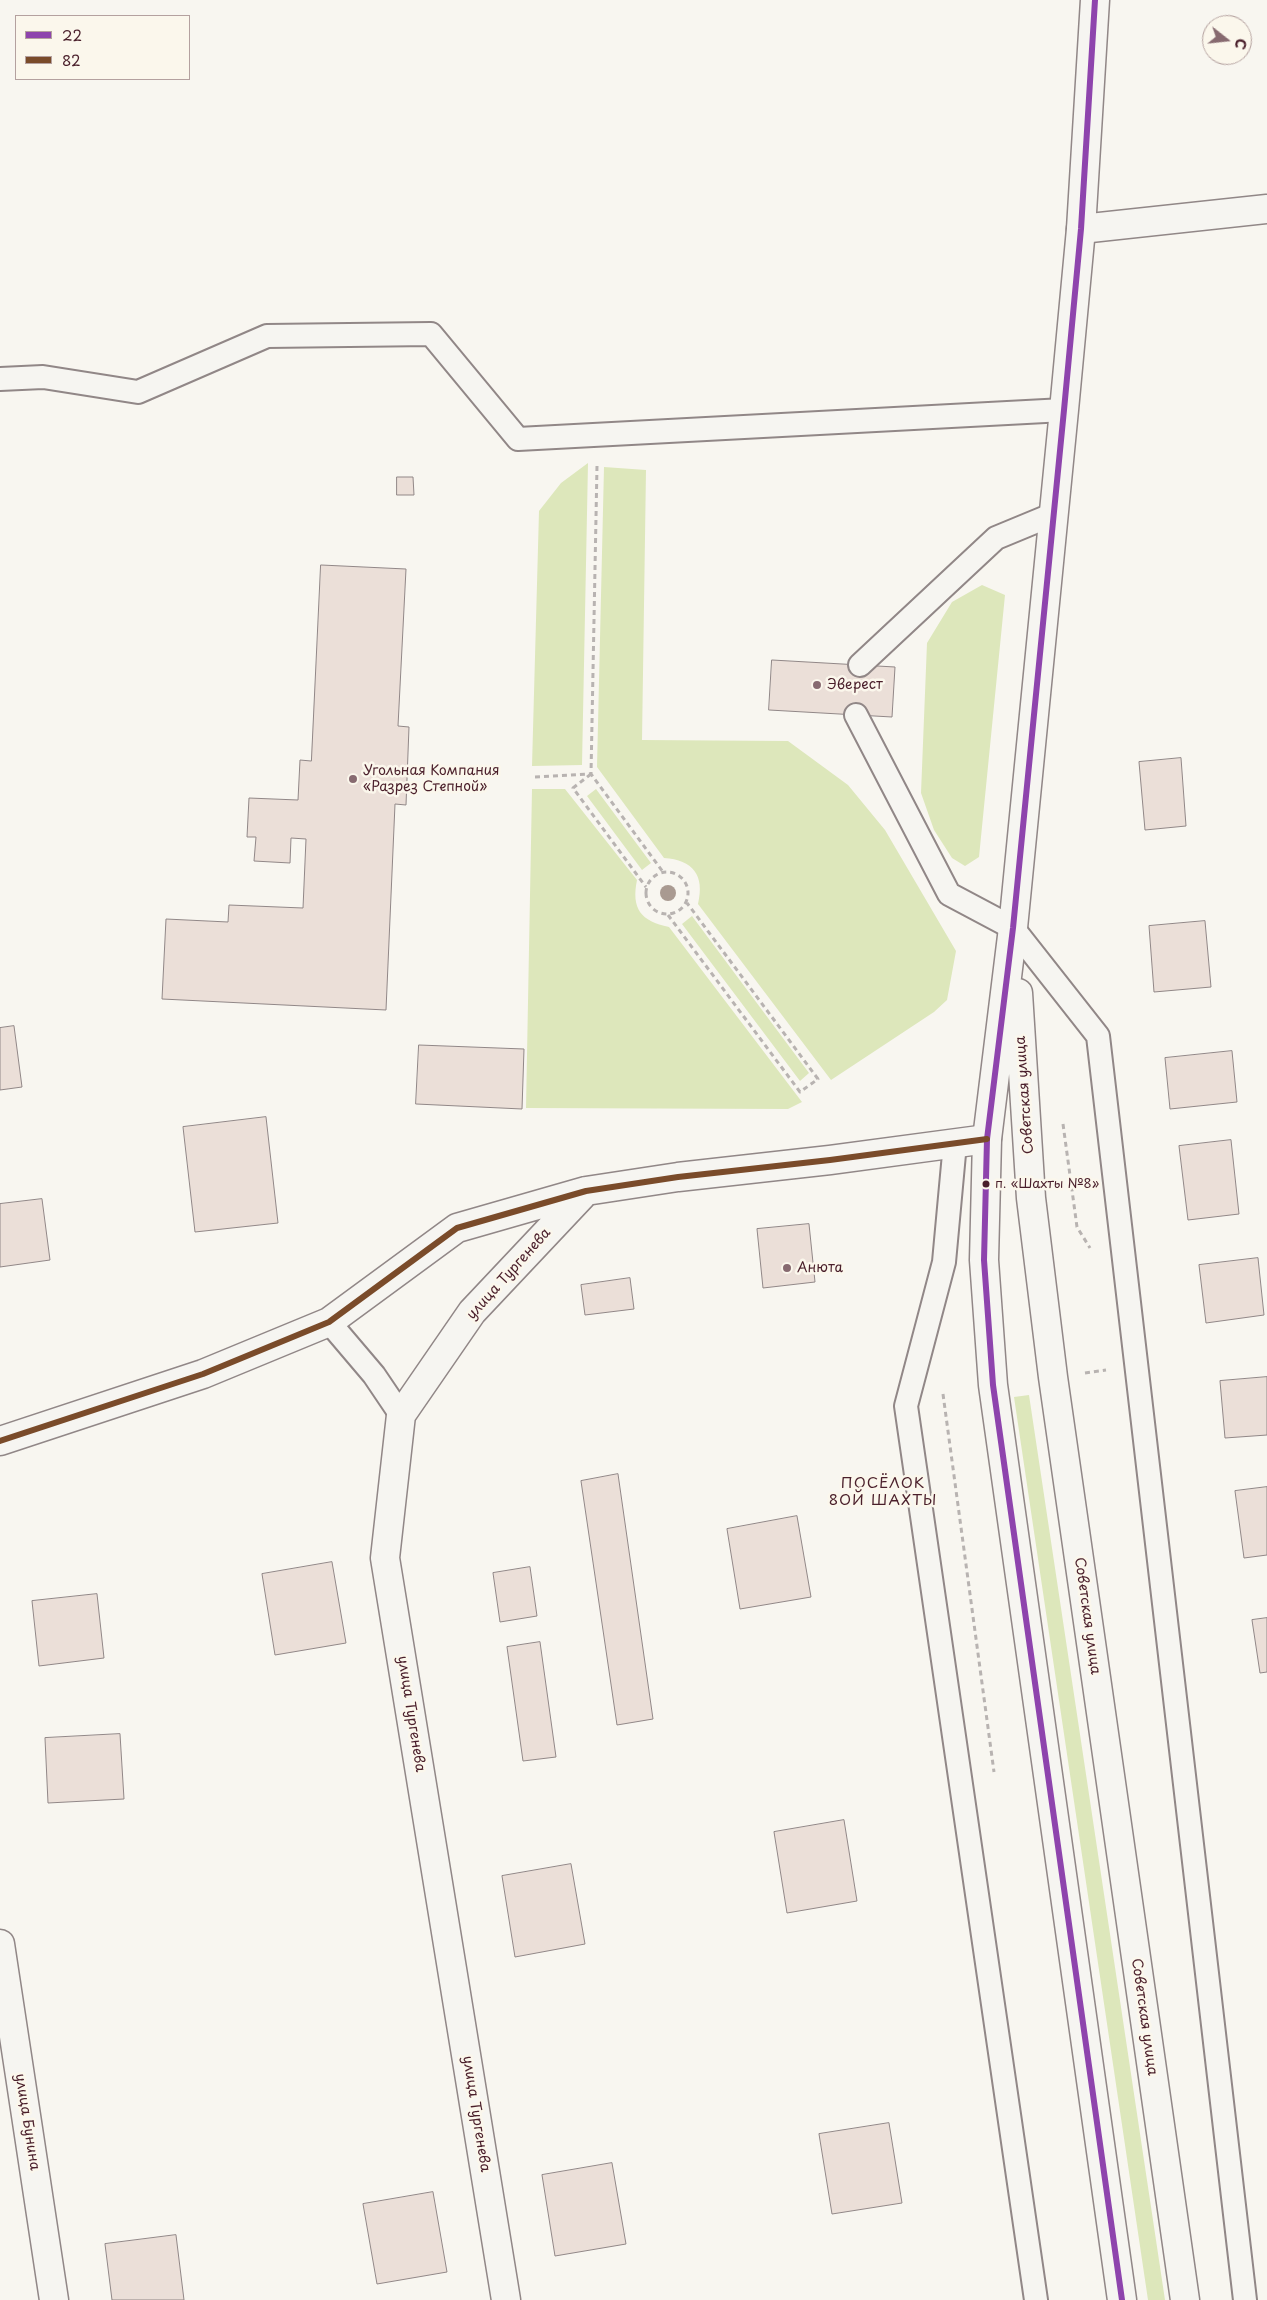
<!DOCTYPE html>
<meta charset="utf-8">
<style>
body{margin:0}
#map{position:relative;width:1267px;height:2300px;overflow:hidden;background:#f8f6f0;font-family:"Playpen Sans",sans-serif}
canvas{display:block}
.legend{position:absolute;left:15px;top:15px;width:175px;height:65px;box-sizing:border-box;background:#fbf7ec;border:1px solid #b4a19f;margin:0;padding:6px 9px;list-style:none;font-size:15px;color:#4a1f2b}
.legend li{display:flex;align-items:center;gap:10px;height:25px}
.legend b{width:25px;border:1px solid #b4a19f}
.north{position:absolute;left:1202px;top:15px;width:50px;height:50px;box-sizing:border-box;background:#fbf7ec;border:1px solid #b4a19f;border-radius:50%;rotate:106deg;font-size:14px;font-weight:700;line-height:20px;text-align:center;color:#4a1f2b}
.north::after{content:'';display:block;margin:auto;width:18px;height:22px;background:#876a70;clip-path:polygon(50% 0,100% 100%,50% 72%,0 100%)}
</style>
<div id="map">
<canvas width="1267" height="2300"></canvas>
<ul class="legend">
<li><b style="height:6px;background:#8e44ad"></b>22</li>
<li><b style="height:6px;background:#7a4b2a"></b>82</li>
</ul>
<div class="north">С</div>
</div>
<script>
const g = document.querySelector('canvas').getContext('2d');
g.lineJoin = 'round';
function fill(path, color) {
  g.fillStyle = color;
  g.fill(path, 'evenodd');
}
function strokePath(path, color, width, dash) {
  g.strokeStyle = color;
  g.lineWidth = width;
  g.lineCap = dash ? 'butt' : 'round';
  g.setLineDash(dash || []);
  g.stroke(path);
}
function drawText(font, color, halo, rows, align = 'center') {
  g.font = font + ' "Playpen Sans",sans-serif';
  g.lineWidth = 5;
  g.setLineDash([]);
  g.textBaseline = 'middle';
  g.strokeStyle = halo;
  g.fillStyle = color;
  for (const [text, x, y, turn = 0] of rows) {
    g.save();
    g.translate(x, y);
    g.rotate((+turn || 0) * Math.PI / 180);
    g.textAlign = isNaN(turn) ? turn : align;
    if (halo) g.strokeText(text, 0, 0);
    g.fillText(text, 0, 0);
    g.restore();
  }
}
fill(new Path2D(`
 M588,463L582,765L532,766L539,511L561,483Z
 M604,467L646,470L642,740L788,741L848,785L885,830L956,951L947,1000L934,1012L831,1080L698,904C705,875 693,860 664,858L597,767Z
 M982,585L1005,595L979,857L965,866L952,858L934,830L921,793L927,643L952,602Z
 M532,789H565L637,880C631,909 641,921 669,927L802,1102L788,1109L526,1108Z
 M596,789L651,863L642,870L587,796Z
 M692,916L809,1073L800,1081L682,924Z
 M1029,1395L1165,2300H1148L1014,1397Z`), '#dde7bb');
const building = new Path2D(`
 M397,477H413L414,495H397Z
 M321,565L406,569L398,726L409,727L406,805L395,804L386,1010L162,999L166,919L228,922L229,905L303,908L306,839L291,838L290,863L254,861L256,837H247L249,798L298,800L300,760L311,761Z
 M772,660L895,667L892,717L769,710Z
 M1181,758L1186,826L1145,830L1139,762Z
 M1205,921L1211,987L1154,992L1149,926Z
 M14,1026L22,1087L0,1090V1028Z
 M419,1045L524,1049L522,1109L416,1104Z
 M1232,1051L1237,1102L1170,1109L1165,1058Z
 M266,1117L278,1223L195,1232L183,1127Z
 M1231,1140L1239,1214L1188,1220L1179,1146Z
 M42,1199L50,1260L0,1267V1204Z
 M809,1224L815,1282L763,1288L757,1229Z
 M1258,1258L1264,1315L1206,1323L1199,1265Z
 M630,1278L634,1309L585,1315L581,1285Z
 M1267,1377V1435L1225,1438L1220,1381Z
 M618,1474L653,1719L617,1725L581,1481Z
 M1267,1487V1555L1244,1558L1235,1491Z
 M797,1516L811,1597L740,1609L727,1529Z
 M332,1562L346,1643L275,1655L262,1574Z
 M530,1567L537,1616L500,1622L493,1573Z
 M97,1594L104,1658L39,1666L32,1601Z
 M1267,1618V1672L1260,1673L1252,1620Z
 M540,1642L556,1757L523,1761L507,1647Z
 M120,1734L124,1799L48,1803L45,1738Z
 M844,1820L857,1901L787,1913L774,1832Z
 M571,1864L585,1944L515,1957L502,1876Z
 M889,2123L902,2203L832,2214L819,2134Z
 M612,2163L626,2244L555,2256L542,2175Z
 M433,2192L447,2272L377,2284L363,2204Z
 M176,2235L184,2300H112L105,2244Z`);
fill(building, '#ebdfd8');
strokePath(building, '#918787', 1);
const service = new Path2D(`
 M0,379L43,377L138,392L267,336L431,334L518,439L1064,410
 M860,665L996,538L1054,514
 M856,715L949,894L1013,928L1098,1036L1245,2300
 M955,1143L944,1262L906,1406L1036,2300
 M329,1322L374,1375L401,1415`);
const minor = new Path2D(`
 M1081,229L1267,209
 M0,1441L203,1374L329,1322L457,1228L586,1191L678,1177L830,1160L987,1139
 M0,1944L54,2300
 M506,2300L385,1558L401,1415L472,1312L586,1191`);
const secondary = new Path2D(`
 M1095,0L1081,229L1064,410L1013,928L987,1139L984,1260L993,1385L1122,2300
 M1018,993L1031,1198L1053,1377L1185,2300`);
strokePath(service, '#918787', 26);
strokePath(minor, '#918787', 31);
strokePath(secondary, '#918787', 31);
strokePath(new Path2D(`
 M597,466L591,774L663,872
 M591,774L573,788L646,887
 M535,777L590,774
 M646 893a21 21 0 1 1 42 0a21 21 0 1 1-42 0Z
 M668,915L800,1092L818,1079L687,903
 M1063,1124L1077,1227L1090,1248
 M1085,1373L1106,1370
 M943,1394L994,1772`), '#b8b3b1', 3, [5, 4]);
strokePath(service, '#f6f5f1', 22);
strokePath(minor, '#f6f5f1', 28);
strokePath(secondary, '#f6f5f1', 28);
strokePath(new Path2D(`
 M1095,0L1081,229L1064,410L1013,928L987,1139L984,1260L993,1385L1122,2300`), '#8e44ad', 6);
strokePath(new Path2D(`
 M0,1441L203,1374L329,1322L457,1228L586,1191L678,1177L830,1160L987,1139`), '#7a4b2a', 6);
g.fillStyle = '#a99a91';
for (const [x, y] of [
 [668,893]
]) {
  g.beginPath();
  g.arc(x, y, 8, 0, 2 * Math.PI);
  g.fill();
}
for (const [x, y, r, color] of [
 [817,685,5,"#876a70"],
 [353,779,5,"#876a70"],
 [986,1184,4.5,"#4a1f2b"],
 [787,1268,5,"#876a70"]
]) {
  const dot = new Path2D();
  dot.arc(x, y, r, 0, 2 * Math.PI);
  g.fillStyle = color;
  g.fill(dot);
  strokePath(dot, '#fbf7ec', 2);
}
drawText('13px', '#4a1f2b', '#fbf7ec', [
 ["п. «Шахты №8»",995,1184]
], 'left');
drawText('14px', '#4a1f2b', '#fbf7ec', [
 ["Эверест",827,685],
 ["Угольная Компания",363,771],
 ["«Разрез Степной»",363,787],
 ["Анюта",797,1268]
], 'left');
drawText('14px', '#4a1f2b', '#fbf7ec', [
 ["Советская улица",1025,1095,-94],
 ["улица Тургенева",509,1274,-48],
 ["Советская улица",1087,1616,82],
 ["улица Тургенева",411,1714,81],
 ["Советская улица",1144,2017,82],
 ["улица Тургенева",476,2114,81],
 ["улица Бунина",27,2122,81]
]);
g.letterSpacing = '1px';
drawText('15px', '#4a1f2b', '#fbf7ec', [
 ["ПОСЁЛОК",883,1484],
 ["8ОЙ ШАХТЫ",883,1501]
]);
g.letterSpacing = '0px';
</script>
